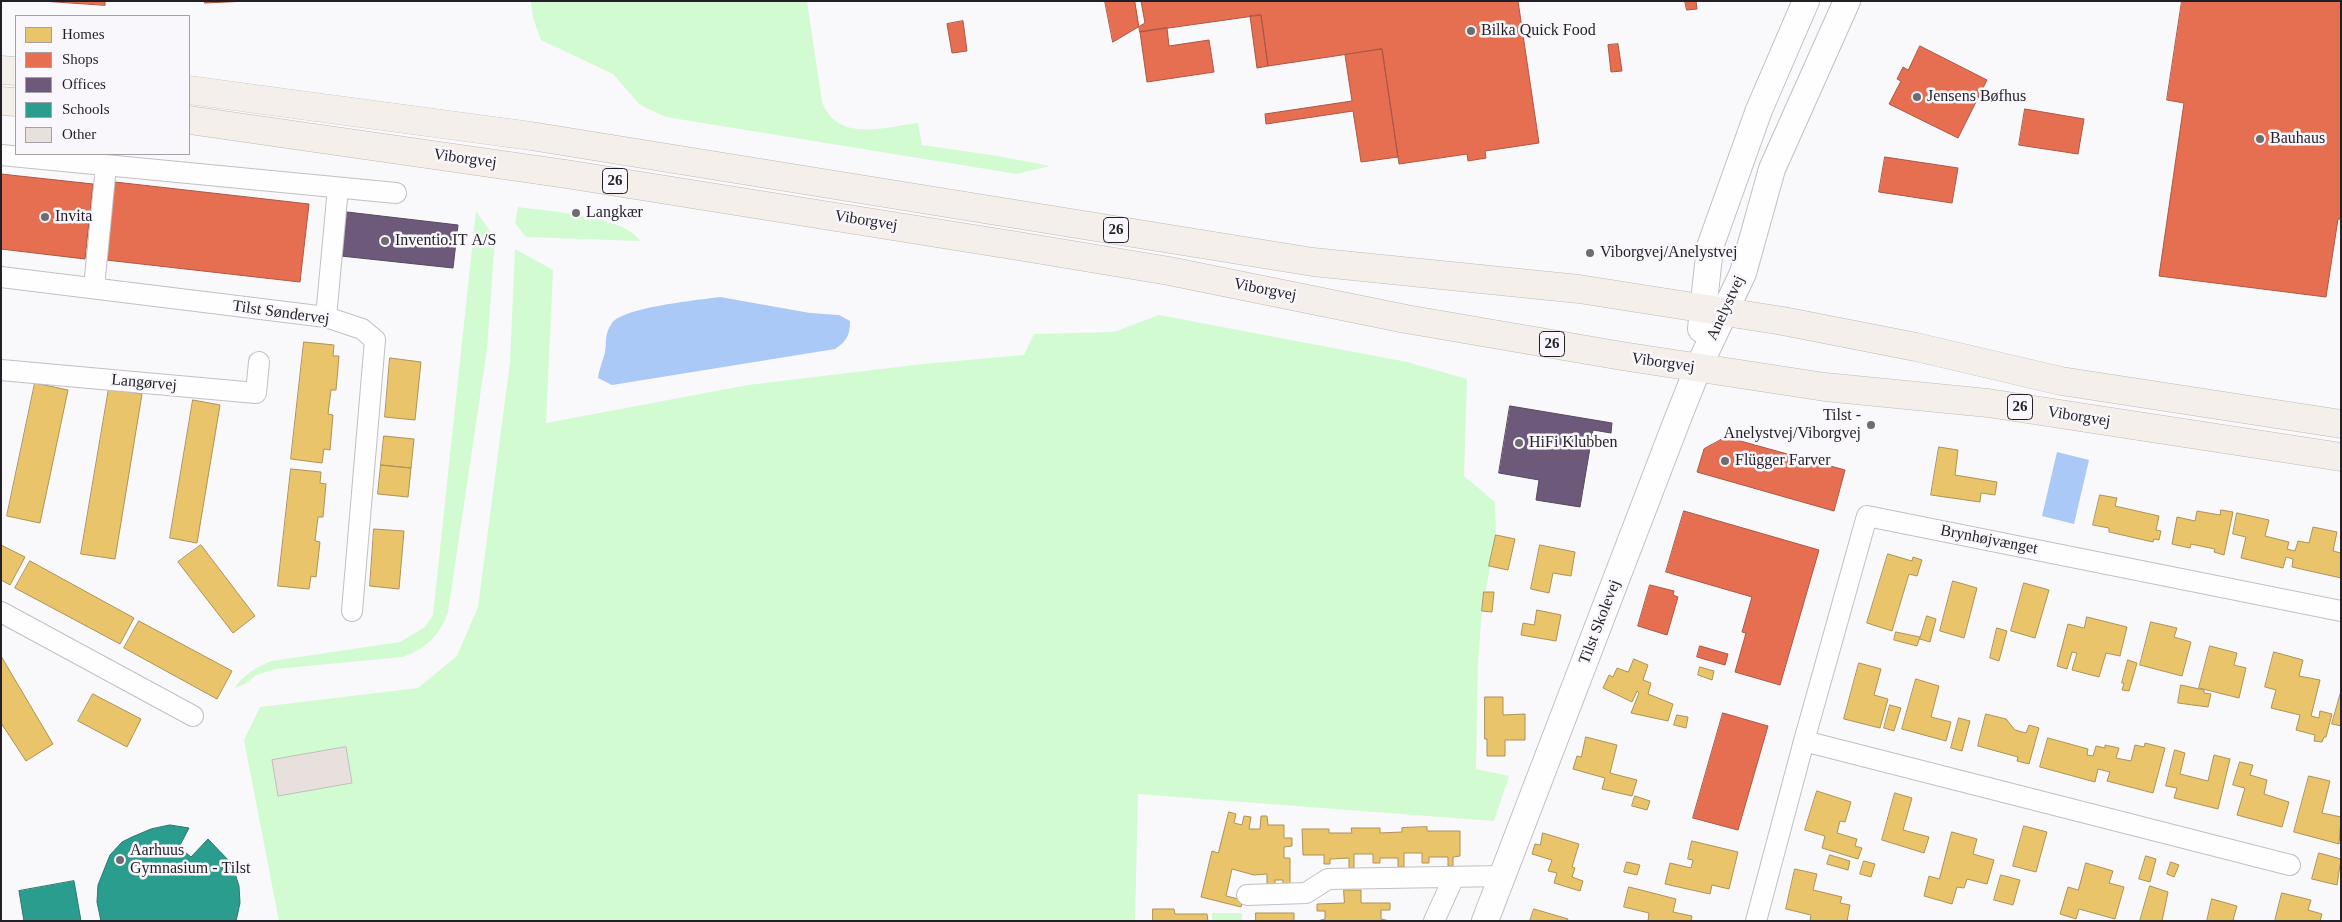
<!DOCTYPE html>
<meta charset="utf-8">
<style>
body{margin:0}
#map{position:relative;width:2342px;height:922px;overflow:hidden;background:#f9f8fa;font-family:Georgia,serif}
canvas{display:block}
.frame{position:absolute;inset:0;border:2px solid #231f27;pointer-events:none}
.legend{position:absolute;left:15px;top:15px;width:175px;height:140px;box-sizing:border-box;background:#f9f7fb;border:1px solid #a3a1a6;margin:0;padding:6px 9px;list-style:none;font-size:15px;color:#231f27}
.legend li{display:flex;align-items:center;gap:10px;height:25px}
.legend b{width:25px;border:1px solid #a3a1a6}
</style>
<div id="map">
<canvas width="2342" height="922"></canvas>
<div class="frame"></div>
<ul class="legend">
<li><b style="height:14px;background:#e9c46a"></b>Homes</li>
<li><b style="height:14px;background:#e76f51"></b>Shops</li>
<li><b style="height:14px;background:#6d597a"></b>Offices</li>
<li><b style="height:14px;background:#2a9d8f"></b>Schools</li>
<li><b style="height:14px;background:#e8e0dd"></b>Other</li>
</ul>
</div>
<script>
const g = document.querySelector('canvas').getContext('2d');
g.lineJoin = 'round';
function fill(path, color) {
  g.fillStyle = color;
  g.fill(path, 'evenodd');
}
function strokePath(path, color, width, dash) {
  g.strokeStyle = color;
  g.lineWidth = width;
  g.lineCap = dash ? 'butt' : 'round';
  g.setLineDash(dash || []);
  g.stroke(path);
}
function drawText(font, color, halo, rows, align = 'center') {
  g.font = font + ' Georgia,serif';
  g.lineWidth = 5;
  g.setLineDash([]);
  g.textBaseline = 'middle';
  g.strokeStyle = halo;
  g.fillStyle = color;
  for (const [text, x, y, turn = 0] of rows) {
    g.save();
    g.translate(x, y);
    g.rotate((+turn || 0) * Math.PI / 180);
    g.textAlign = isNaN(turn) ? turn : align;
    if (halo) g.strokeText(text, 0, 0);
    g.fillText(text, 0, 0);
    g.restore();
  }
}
fill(new Path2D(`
 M531,1H807L822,102C838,143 884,127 918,123L922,145L998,156L1050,166L1017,174L666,117L640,105L613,74L541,40L533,18Z
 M518,207C546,211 626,216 640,241L526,237L515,223Z
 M476,211L495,238L487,349L448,612C441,634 425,650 402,657L276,669L256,675L245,684L234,688C245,674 256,667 272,661L400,642L425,627L433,615Z
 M515,249L553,270L546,423L748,385L923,364L1024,355L1034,334L1114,332L1159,315L1407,362L1467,379L1464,476L1495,502L1496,535L1482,611L1478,662L1476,769L1509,776L1494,821L1138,794L1135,921H279L244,740L260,707L418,688L457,656L478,607L510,362Z
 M1212,913H1242V921H1212Z`), '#d2fbd2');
fill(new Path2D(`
 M720,297L810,313L839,315L850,321C850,335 847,341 835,349L612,385L598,378C599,369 603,361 605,352C607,340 604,335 612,323C624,307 699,300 720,297Z
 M2057,452L2089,460L2074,524L2042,516Z`), '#abc9f6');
const homes = new Path2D(`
 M304,342L334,345L333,356H339L336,390H331L328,414L333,415L330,450L324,449L322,463L291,459Z
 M390,358L421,362L415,420L385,417Z
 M35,383L68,390L40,523L7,516Z
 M109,388L142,394L115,559L81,554Z
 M193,400L220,405L197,543L170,538Z
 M384,436L414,439L411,468L381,465Z
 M1939,447L1958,450L1955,475L1997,482L1995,495L1981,493L1980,502L1931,495Z
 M381,465L411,468L408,497L378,494Z
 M291,469L321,472L320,483L326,484L323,517H318L315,541L320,542L316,577L311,576L309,589L278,586Z
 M2100,495L2117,498L2115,506L2159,516L2156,530L2161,531L2159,540L2154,539L2153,542L2109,532V528L2093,525Z
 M2221,510L2233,512L2224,555L2214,552L2215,549L2191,544L2190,548L2172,544L2177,517L2195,521L2197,511L2220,515Z
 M2237,513L2269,520L2265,536L2289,542L2287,549L2295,551L2298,541L2309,543L2313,527L2337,532L2333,551L2341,553V578L2292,567L2293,559L2286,557L2283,568L2241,558L2246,537L2233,534Z
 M374,529L404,531L399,589L370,586Z
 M1496,535L1515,539L1508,570L1489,566Z
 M1,545L25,557L10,585L1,580Z
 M201,545L255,616L233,633L178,562Z
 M1540,545L1575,552L1571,576L1553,573L1549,593L1531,589Z
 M1888,554L1912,561L1913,557L1922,560L1917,576L1909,574L1892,631L1867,623Z
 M30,561L134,618L120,644L15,588Z
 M1953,581L1977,588L1964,638L1940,631Z
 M2024,583L2049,590L2035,638L2011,631Z
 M1484,592H1494L1492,612L1482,611Z
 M1537,610L1561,615L1556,641L1521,635L1523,623L1534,625Z
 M1927,616L1936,619L1930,642L1920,639Z
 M2087,617L2127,627L2120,656L2106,653L2099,677L2072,670L2077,653L2072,652L2067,669L2057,666L2068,624L2084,628Z
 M139,621L232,671L217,699L124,648Z
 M2151,622L2177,628L2174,637L2191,642L2182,676L2140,665Z
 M1997,628L2007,631L1999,661L1990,658Z
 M1896,632L1920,637L1917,646L1894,640Z
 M2210,646L2237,653L2234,665L2246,668L2239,698L2199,688Z
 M2274,652L2303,660L2299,676L2320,680L2311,716L2319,718L2320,711L2332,714L2326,737H2324L2322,742L2314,741L2315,735L2296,730L2300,715L2271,708L2276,690L2265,687Z
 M1,656L53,744L26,761L1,723Z
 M1634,659L1648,665L1643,680L1651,683L1648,694L1673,704L1668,721L1631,713L1639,693L1637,691L1632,702L1603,688L1609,675L1613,677L1617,668L1628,672Z
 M2128,660L2137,663L2129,691L2122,690L2124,683H2122Z
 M1859,663L1881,669L1874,695L1888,699L1880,728L1844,719Z
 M1700,667L1714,671L1712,680L1698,675Z
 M1916,679L1939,686L1931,717L1951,722L1946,741L1902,729Z
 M2181,685L2204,690V693L2211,694L2208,707L2178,703Z
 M2341,691V726L2332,724Z
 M93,694L141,719L127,747L78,721Z
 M1485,697H1503V715L1525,714V740H1505V756H1487V739H1485Z
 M1890,705L1901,708L1894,731L1884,728Z
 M1986,714L2006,719L2015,730L2026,733L2029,725L2039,728L2029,764L2017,761L2018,757L1978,746Z
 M1677,715L1688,717L1686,728L1674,725Z
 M1959,718L1970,721L1962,751L1951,748Z
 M1586,737L1617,745L1610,773L1637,780L1632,796L1602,789L1605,778L1573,769L1577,756L1581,757Z
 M2048,738L2088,749L2087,755L2093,756L2096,746L2105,748V745L2119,748L2116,758L2131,761L2135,745L2144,747L2145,743L2165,748L2153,793L2107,781L2110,772L2098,769L2095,782L2040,767Z
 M2175,750L2185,753L2180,774L2208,781L2214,755L2230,759L2218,809L2174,798L2177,788L2166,786Z
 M2240,762L2253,765L2250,775L2267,780L2264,794L2289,802L2282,827L2237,815L2245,788L2233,785Z
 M2309,776L2330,781L2322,813L2341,817L2339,844L2294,832Z
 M1817,791L1851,802L1845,822L1840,821L1837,833L1857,839L1855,846L1862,848L1858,859L1822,848L1825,836L1805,830Z
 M1895,793L1912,798L1903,830L1929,837L1924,853L1882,840Z
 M1635,796L1650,801L1647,810L1632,806Z
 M1229,812L1236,814L1234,823L1242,825L1244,816L1251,817L1249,829H1260L1261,816H1267L1268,825H1284V838H1292V846L1284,847V858H1290V888H1283V880H1275V889H1267V874L1254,875L1232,869L1226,896L1243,900L1241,907L1201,897L1212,851L1218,853Z
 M2024,826L2047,832L2036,872L2013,866Z
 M1427,827V831H1460V856L1453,857V866H1448V857H1429V863H1422V853H1404V867H1398V858H1380V863H1373V854H1354V868H1349V858L1330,859V864H1324V855H1303L1302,829H1329V833H1352L1351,828H1380V833L1402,832V828Z
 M1952,832L1977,839L1973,854L1994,860L1987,884L1967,879L1964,888L1957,887L1952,904L1924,896L1929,876L1939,879Z
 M1543,833L1579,844L1572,867L1575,868L1572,877L1583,881L1580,891L1554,883L1557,873L1548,871L1552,860L1532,854L1535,844L1540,845Z
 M1692,841L1738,852L1729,889L1712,885L1710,894L1665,884L1670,863L1691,868L1693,860L1688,859Z
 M2319,853L2341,859L2337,885L2312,879Z
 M1830,855L1850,861L1848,870L1827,864Z
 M2146,856L2156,859L2150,882L2139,879Z
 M1864,861L1875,864L1871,877L1860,874Z
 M1627,862L1640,865L1637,875L1624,872Z
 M2171,862L2179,865L2174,877L2167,874Z
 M2086,863L2113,871L2109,883L2124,887L2115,919L2079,909L2076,919L2060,914L2068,887L2078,890Z
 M1795,869L1817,874L1813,890L1842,897L1840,903L1850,905L1847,921H1810L1811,915L1786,909Z
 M2001,875L2020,880L2013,905L1994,900Z
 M2150,886L2168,892L2162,921H2140Z
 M1629,887L1676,899L1673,912L1692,916L1691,921H1648L1649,913L1624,907Z
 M1344,890H1361V903H1390V910H1381V919L1390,921H1317L1325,919V911H1317V904L1344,903Z
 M2282,893L2311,900L2308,910L2322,914L2320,921H2275Z
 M2212,899L2237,906L2233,920L2238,921H2207Z
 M1153,909H1174L1175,914H1207L1208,921H1153Z
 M1534,909L1568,919L1567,921H1530Z
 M1256,913H1294V921H1256Z`);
fill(homes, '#e9c46a');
strokePath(homes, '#ae9256', 1);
const shops = new Path2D(`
 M42,1H105V5Z
 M205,1H248L205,3Z
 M1105,1H1141L1145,23L1113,42Z
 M1135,1H1518L1539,143L1485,151L1486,158L1468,161L1467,154L1399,164L1382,49L1268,66L1261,15L1140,32Z
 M1685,1H1696L1697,9L1687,10Z
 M2182,1H2341V219H2338L2326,297L2159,276L2184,103L2167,100Z
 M1261,15L1268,66L1257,68L1250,16Z
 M963,21L967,51L952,53L947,24Z
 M1167,28L1169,46L1209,40L1214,72L1147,82L1140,32Z
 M1618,44L1622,71L1611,72L1608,45Z
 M1920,46L1987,80L1958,138L1889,104L1901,81L1897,79L1903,67L1908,70Z
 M1382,49L1398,157L1361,162L1353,111L1266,124L1265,114L1352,101L1345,55Z
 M2025,109L2084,119L2078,154L2019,145Z
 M1885,157L1958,168L1952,203L1879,192Z
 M1,174L93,184L85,259L1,249Z
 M115,182L309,204L300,282L106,260Z
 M1726,437L1845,470L1834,511L1697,472L1704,449Z
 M1684,511L1819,550L1780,685L1735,672L1746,633L1742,632L1752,597L1666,572Z
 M1650,585L1674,591L1673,595L1678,597L1667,635L1638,626Z
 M1700,646L1728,654L1725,665L1697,657Z
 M1723,713L1768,726L1738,830L1693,818Z`);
fill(shops, '#e76f51');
strokePath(shops, '#ac5744', 1);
const offices = new Path2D(`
 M347,212L458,225L453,268L341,256Z
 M1510,406L1612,423L1611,433L1593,430L1580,507L1536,500L1539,480L1499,473Z`);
fill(offices, '#6d597a');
strokePath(offices, '#574861', 1);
const schools = new Path2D(`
 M170,825L189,828L179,847L191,857L208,839L232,864L239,886L240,903L236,921H101L97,902L98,885L110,855L122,842L132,837L151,829Z
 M74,881L81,921H24L19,891Z`);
fill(schools, '#2a9d8f');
strokePath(schools, '#287770', 1);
const building = new Path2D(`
 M346,747L352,783L278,796L272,760Z`);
fill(building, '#e8e0dd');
strokePath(building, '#c3bebc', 1);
const minor = new Path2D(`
 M1,155L396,193
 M1,277L326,317L362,329L375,340L352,611
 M94,287L106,166
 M326,317L338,188
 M1,370L256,393L259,362
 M1,612L193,716
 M1804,741L2290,865
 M1247,895L1306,893L1328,879L1502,876
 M1434,921L1454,877
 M1756,921L1804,741L1867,516L2341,611`);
const tertiary = new Path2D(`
 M1701,329L1710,247L1759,110L1806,1
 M1485,921L1678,418L1698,368L1743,273L1772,169L1847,1`);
const primary = new Path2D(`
 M1,70L16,71
 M189,90L531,136L1313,262L1579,289L1783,321L1916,347L2061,381L2341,424
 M1,101L16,102
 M189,120L566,174L1018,246L1169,271L1406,319L1622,356L1825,387L1988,403L2341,457`);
strokePath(minor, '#c2bfc5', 22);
strokePath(tertiary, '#c2bfc5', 28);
strokePath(primary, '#c2b8b3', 29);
strokePath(minor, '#fefefe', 20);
strokePath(tertiary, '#fefefe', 26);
strokePath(primary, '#f5efec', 28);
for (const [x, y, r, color] of [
 [1471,31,5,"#6e6b71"],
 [1917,97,5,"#6e6b71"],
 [2260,139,5,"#6e6b71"],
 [576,213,5,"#6e6b71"],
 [45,217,5,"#6e6b71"],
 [385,241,5,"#6e6b71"],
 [1590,253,5,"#6e6b71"],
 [1871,425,5,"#6e6b71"],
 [1519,443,5,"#6e6b71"],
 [1725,461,5,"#6e6b71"],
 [120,860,5,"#6e6b71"]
]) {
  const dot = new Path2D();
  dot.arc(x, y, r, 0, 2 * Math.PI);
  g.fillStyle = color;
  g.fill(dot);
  strokePath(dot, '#f9f7fb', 2);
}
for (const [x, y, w] of [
 [615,181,25],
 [1116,230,25],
 [1552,344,25],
 [2020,407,25]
]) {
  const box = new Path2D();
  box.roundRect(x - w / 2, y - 12.5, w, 25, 4);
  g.fillStyle = '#f9f7fb';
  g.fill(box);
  strokePath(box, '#231f27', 1);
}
drawText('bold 15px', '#231f27', null, [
 ["26",615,181],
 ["26",1116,230],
 ["26",1552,344],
 ["26",2020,407]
]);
drawText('16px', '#231f27', '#f9f7fb', [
 ["Bilka Quick Food",1481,31],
 ["Jensens Bøfhus",1927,97],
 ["Bauhaus",2270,139],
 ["Langkær",586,213],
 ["Invita",55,217],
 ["Inventio.IT A/S",395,241],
 ["Viborgvej/Anelystvej",1600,253],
 ["Tilst -",1861,416,"right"],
 ["Anelystvej/Viborgvej",1861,434,"right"],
 ["HiFi Klubben",1529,443],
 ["Flügger Farver",1735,461],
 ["Aarhuus",130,851],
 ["Gymnasium - Tilst",130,869]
], 'left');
drawText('16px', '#231f27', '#f9f7fb', [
 ["Viborgvej",465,159,8],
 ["Viborgvej",866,221,9],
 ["Viborgvej",1265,290,11],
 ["Anelystvej",1726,308,-65],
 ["Tilst Søndervej",281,313,8],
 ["Viborgvej",1663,363,8],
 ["Langørvej",144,383,5],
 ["Viborgvej",2079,417,9],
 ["Brynhøjvænget",1989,540,11],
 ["Tilst Skolevej",1600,622,-69]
]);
</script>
